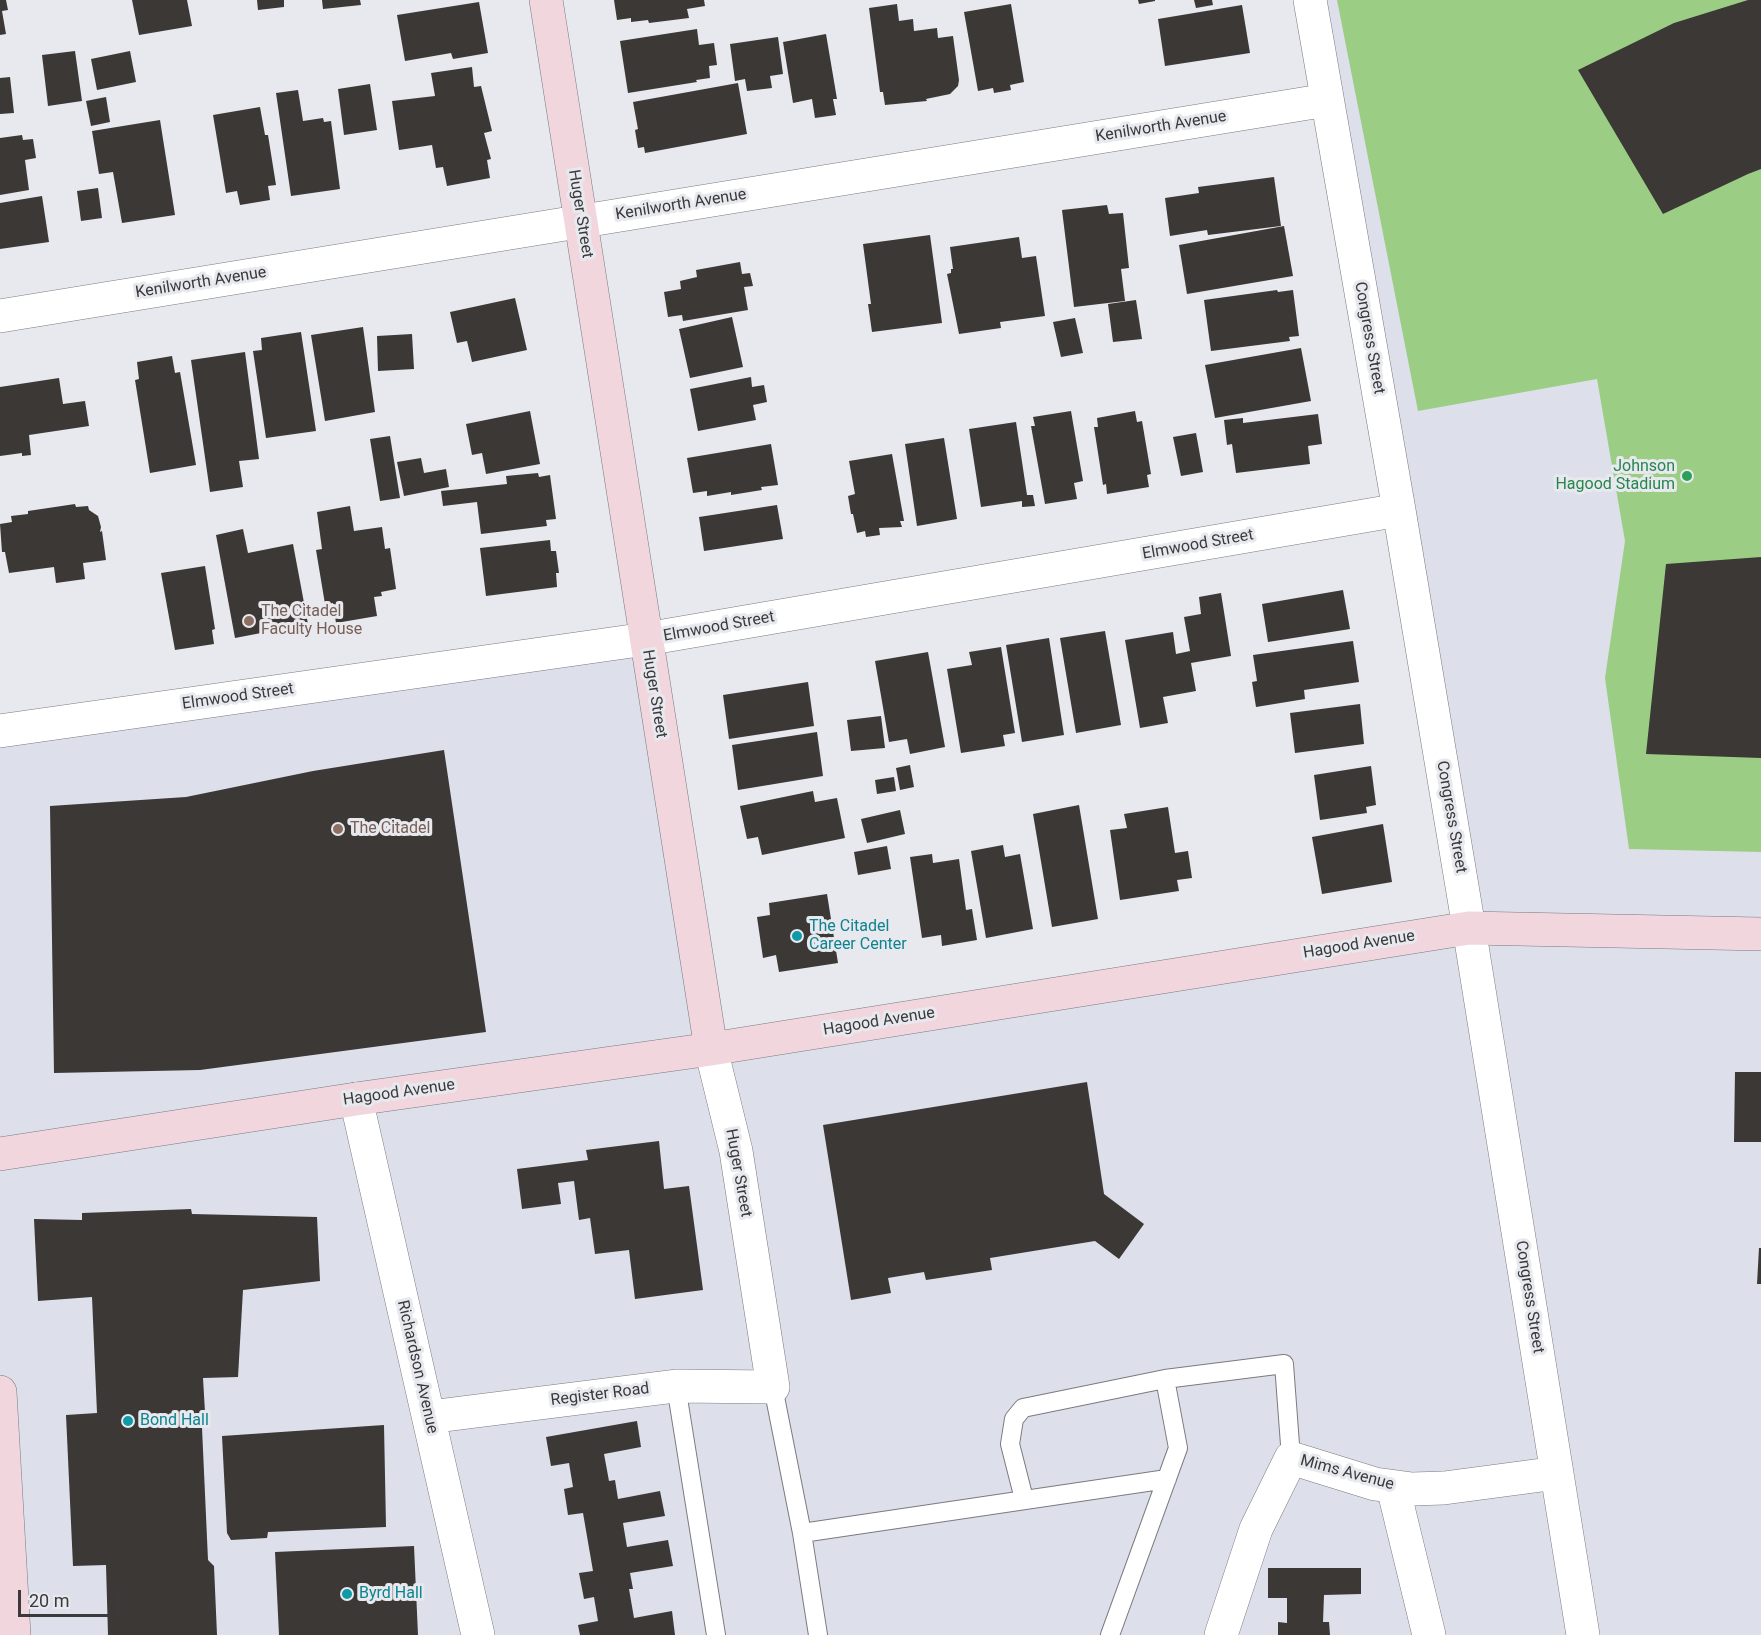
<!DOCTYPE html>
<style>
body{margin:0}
#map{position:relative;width:1761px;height:1635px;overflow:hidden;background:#e8e9ee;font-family:Roboto,sans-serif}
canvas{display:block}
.scale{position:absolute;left:18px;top:1590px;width:102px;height:27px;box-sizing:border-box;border:3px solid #3a3a3c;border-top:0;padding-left:8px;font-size:18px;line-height:21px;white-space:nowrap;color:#3a3a3c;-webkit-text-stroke:4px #e8e9ee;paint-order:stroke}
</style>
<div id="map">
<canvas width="1761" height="1635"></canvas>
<div class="scale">20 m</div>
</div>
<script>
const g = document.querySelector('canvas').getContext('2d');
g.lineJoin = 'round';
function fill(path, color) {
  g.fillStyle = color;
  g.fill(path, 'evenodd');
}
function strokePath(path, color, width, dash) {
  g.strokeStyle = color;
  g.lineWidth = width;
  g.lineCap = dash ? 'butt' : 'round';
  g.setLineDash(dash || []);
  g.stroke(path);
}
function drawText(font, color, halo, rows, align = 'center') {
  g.font = font + ' Roboto,sans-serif';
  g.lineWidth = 6;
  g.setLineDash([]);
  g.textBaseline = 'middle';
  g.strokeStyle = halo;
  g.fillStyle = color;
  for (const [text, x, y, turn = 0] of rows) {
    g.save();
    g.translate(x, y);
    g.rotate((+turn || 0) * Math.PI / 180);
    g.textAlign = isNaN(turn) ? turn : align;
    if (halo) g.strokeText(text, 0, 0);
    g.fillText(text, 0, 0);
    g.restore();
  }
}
fill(new Path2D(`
 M1310,0H1761V1635H0V731L646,639L711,1049L1469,928Z`), '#dddfeb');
fill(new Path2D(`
 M1337,0H1761V852L1629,849L1605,678L1625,541L1597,379L1418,411Z`), '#9bce84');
fill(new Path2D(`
 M0,0H6L8,10L2,11L6,34L0,35Z
 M132,0H187L192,26L139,35Z
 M257,0H284V7L258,10Z
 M322,0H360L361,5L323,9Z
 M614,0H704L705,6L687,9L689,18L649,23L648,20L631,22V18L617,20Z
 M1138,0H1155V1L1139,4Z
 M1194,0H1212L1213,5L1196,8Z
 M1748,0H1761V169L1748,174L1663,214L1578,70L1674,23Z
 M479,2L488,53L453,59L451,53L405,61L397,15Z
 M897,4L899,21L913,19L914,31L937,28L938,38L953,36L959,80L958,86L950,94L926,99L927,101L885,105L883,92H880L869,8Z
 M1011,4L1024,82L1010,85L1011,90L994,93L993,88L978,91L964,12Z
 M1242,5L1250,53L1165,66L1158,19Z
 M697,29L699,45L714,43L717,65L709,66L710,78L696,80L697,82L628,93L620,41Z
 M826,34L837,99H833L836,115L815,118L812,99L793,103L783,42Z
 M778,37L783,74L770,76L772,88L747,91L745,79L735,81L730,44Z
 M75,51L82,101L48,106L42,55Z
 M130,51L136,82L97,90L91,59Z
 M472,67L474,87L481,86L492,131L484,133L491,159L487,160L490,178L447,186L443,167L436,168L432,145L399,150L392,101L435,96L431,73Z
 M10,77L14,113L0,114V78Z
 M738,83L747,134L645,153L644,147L638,148L635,130L638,129L633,102Z
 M370,84L377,130L344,135L338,89Z
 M298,90L303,121L323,118L324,122L331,121L340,189L291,196L276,93Z
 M106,97L110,122L91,126L86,101Z
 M260,107L265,135H268L276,185L268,186L270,200L240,205L237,191L226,193L213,115Z
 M160,120L175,215L122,223L113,172L99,174L92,131Z
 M22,135L23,140L33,139L36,158L25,160L29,190L0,195V138Z
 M1274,177L1281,226L1208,235L1207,230L1170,236L1165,198L1199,193L1198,187Z
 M98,188L102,218L81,221L77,191Z
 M42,196L49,242L0,249V203Z
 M1107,205L1109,214L1123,213L1129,268L1121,269L1125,301L1074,307L1062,210Z
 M1284,226L1293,276L1187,294L1179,245Z
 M930,235L942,323L872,332L868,304H871L863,244Z
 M1019,237L1022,258L1036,256L1045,316L1000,322L1001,328L959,334L947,274L951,273V269H953L950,247Z
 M740,262L742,274L750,273L753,286L744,287L748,310L683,321L682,315L668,317L664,292L681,289L680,281L697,277L696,270Z
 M1277,290L1278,292L1293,290L1299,336L1289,337L1290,341L1211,351L1204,300Z
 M515,298L527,350L472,362L467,341L457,343L450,312Z
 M1136,300L1142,339L1113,342L1108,304Z
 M732,317L743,367L690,378L679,329Z
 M1075,318L1083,353L1061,357L1053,322Z
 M363,327L375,412L325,421L311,335Z
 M301,332L316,431L266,438L253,351L262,350L261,338Z
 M412,334L414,369L378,371L377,336Z
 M1301,348L1311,401L1215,418L1205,365Z
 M245,352L259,459L239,461L243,487L210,492L191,360Z
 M172,356L175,373L180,372L196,465L150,473L135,380L139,379L137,362Z
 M751,377L752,387L764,385L767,402L753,405L756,420L698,431L690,389Z
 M59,378L63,404L85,401L89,426L29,435L31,455L22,456V453L0,456V387Z
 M530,411L540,464L486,474L482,453L472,455L466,424Z
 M1071,411L1083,481L1074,483L1077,499L1045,504L1031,426H1035L1033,417Z
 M1135,411L1137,422L1142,421L1151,474L1147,475L1149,487L1107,494L1106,484L1103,485L1094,427H1098L1097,418Z
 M1318,414L1322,444L1308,446L1310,464L1236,473L1232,444L1227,445L1224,420L1243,418V423Z
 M1016,422L1027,495H1033L1035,506L1022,507V501L981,507L969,429Z
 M1196,433L1203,472L1181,476L1173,437Z
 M390,436L400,498L380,501L370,439Z
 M944,438L957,519L917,526L905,444Z
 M771,444L778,485L761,487L762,490L731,495V492L707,496V491L693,493L687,458Z
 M892,454L904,521H900L902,527L879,528L880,535L866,537L865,531L857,533L853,514H851L848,496L855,494L849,461Z
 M421,458L424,473L446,469L449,487L404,496L397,462Z
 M538,473L539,477L550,475L556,519L546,520L547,526L481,534L477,502L443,506L441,491L507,484L506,476Z
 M75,504L76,507L88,506L89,510L98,516L101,527L100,532L102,531L106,560L83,563L85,579L56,583L54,567L9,573L5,552H2L0,524L12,522L11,516L28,514V511Z
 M777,505L783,539L704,551L699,517Z
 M350,506L354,531L382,527L385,549L390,548L396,589L381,592L382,596L374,597L377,616L336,623L333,603L325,604L316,550L322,549L317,512Z
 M243,529L248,553L293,544L308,624L235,638L216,535Z
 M550,540L551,551H556L559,573H556L557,587L486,596L480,548Z
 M1761,557V758L1646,754L1666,564Z
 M205,566L215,629L212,630L214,644L175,650L161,573Z
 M1343,590L1350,629L1268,642L1262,604Z
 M1221,593L1231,656L1191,663L1196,691L1163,697L1168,723L1140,728L1125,640L1173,632L1176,654L1190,651L1184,617L1201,614L1199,597Z
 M1105,631L1121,725L1076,733L1060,638Z
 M1049,638L1064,735L1022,742L1006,645Z
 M1353,641L1359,682L1304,690L1305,699L1256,707L1252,682L1257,681L1253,655Z
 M1001,647L1015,733L1003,735L1005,746L961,753L947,669L972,665L969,652Z
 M928,652L945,747L910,754L907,739L889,742L875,661Z
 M808,682L814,726L729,739L723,695Z
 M1360,704L1364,744L1295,753L1290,713Z
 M881,716L885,748L851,751L847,720Z
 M817,732L823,776L738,790L732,745Z
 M444,750L486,1032L200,1070L54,1073L50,806L186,797L313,771Z
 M910,765L914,787L900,790L896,768Z
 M1371,766L1376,805L1366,807L1367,813L1320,820L1314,775Z
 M894,777L896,791L877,794L875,780Z
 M813,791L815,802L837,798L845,838L762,855L758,837L747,839L740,806Z
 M1079,805L1098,919L1052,927L1033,814Z
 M1168,807L1175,853L1188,851L1192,878L1177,880L1179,891L1120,900L1110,830L1127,828L1124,814Z
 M900,810L905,834L867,843L861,819Z
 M1383,824L1392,882L1322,894L1312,837Z
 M1003,845L1005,857L1020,854L1033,929L986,938L971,851Z
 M887,846L891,869L858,875L854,852Z
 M932,854L933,863L959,859L966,910L972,909L977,940L942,946L941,935L922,938L910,857Z
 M827,894L838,963L779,972L776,955L763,958L757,917L770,915L769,903Z
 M1735,1072H1761V1142H1734Z
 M1087,1082L1104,1194L1144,1224L1119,1259L1095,1241L990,1258L992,1270L926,1280L924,1272L888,1278L891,1293L851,1300L823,1125Z
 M659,1141L664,1189L689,1186L703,1290L635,1299L629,1250L595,1254L590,1218L579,1220L574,1181L558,1183L561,1204L522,1209L517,1169L588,1160L586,1150Z
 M191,1209L192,1214L317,1217L320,1281L243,1290L238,1377L203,1378L205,1412L188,1415L189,1428H202L208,1560L214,1566L217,1635H108L106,1565L73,1566L66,1415L97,1413L92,1297L38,1301L34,1219L82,1220V1213Z
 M1759,1248H1761V1284H1757Z
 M637,1421L641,1447L604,1454L609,1481L615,1480L618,1499L660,1491L665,1516L623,1523L627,1547L668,1540L673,1566L630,1573L633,1589H629L634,1618L672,1611L675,1635H580L578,1625L598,1621L594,1597L584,1599L579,1573L593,1571L583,1513L568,1515L564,1489L573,1487L569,1463L551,1466L546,1437Z
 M384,1425L386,1527L268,1532L267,1538L231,1540L227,1533L222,1436Z
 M414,1546L418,1635H279L275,1552Z
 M1268,1568H1361V1594L1324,1595L1323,1622H1329L1330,1635H1278V1622L1287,1623V1598H1268Z`), '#3b3835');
const lane = new Path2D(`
 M676,1386L716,1635
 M773,1387L802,1533L818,1635
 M1024,1499L1010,1444L1014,1419L1023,1408L1165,1379L1284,1364L1291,1458
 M802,1533L1167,1479
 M1110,1635L1178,1448L1165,1379`);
const street = new Path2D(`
 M1310,0L1399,510L1469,928L1583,1635
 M0,316L1327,100
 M0,731L646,639L1399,510
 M356,1099L478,1635
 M429,1417L676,1386L773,1387L736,1151L711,1049
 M1393,1487L1429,1635
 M1221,1635L1256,1529L1291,1458L1375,1484L1412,1489L1444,1488L1557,1473`);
const secondary = new Path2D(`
 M546,0L711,1049
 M0,1154L356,1099L711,1049L1469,928L1761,934
 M0,1392L14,1635`);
strokePath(lane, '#7a7b7f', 20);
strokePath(street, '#7a7b7f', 34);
strokePath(secondary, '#7a7b7f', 34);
strokePath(lane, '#fff', 18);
strokePath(street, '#fff', 33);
strokePath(secondary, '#f1d6de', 33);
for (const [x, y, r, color] of [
 [1687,476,6,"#2e9e5b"],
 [249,621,6,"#8d6e63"],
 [338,829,6,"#8d6e63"],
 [797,936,6,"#0f9aa8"],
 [128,1421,6,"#0f9aa8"],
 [347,1594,6,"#0f9aa8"]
]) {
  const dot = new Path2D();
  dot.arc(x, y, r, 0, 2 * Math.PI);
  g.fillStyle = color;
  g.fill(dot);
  strokePath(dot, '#e8e9ee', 2);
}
drawText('16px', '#3a3a3c', '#e8e9ee', [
 ["Kenilworth Avenue",1161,127,-9],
 ["Kenilworth Avenue",681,205,-9],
 ["Huger Street",580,214,81],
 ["Kenilworth Avenue",201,283,-9],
 ["Congress Street",1369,338,80],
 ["Elmwood Street",1198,545,-10],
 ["Elmwood Street",719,627,-10],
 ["Huger Street",654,694,81],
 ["Elmwood Street",238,697,-8],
 ["Congress Street",1451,817,80],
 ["Hagood Avenue",1359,945,-9],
 ["Hagood Avenue",879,1022,-9],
 ["Hagood Avenue",399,1093,-8],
 ["Huger Street",738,1173,80],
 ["Congress Street",1529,1297,81],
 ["Richardson Avenue",417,1367,77],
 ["Register Road",600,1395,-7],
 ["Mims Avenue",1347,1473,15]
]);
drawText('16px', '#27864d', '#e8e9ee', [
 ["Johnson",1675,467],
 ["Hagood Stadium",1675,485]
], 'right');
drawText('16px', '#785e54', '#e8e9ee', [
 ["The Citadel",261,612],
 ["Faculty House",261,630],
 ["The Citadel",350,829]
], 'left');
drawText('16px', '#0d838f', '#e8e9ee', [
 ["The Citadel",809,927],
 ["Career Center",809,945],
 ["Bond Hall",140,1421],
 ["Byrd Hall",359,1594]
], 'left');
</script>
